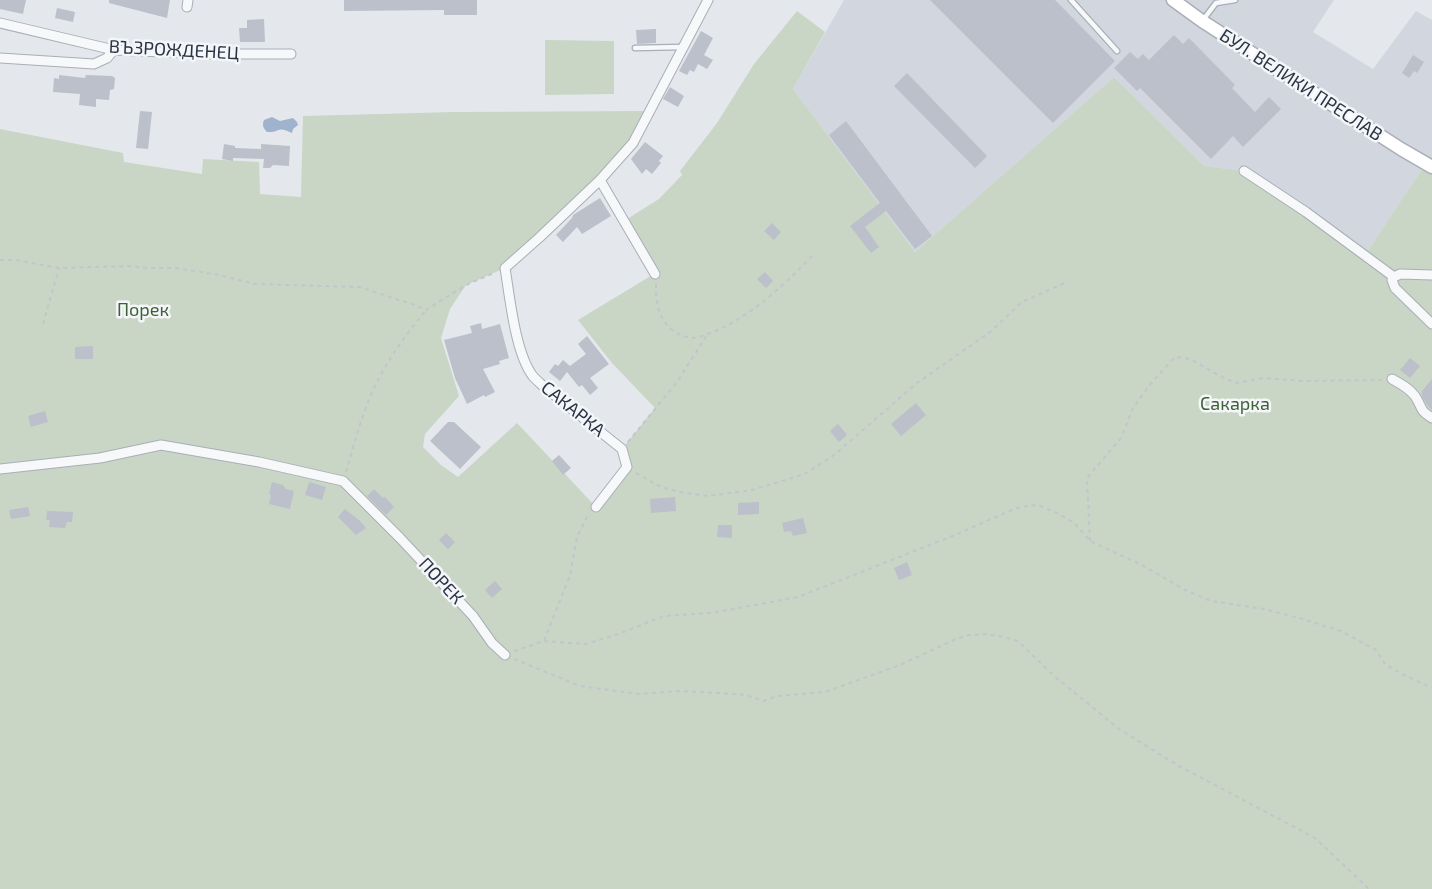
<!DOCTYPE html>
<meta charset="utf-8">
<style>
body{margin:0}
canvas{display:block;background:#e4e7ec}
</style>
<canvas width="1432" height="889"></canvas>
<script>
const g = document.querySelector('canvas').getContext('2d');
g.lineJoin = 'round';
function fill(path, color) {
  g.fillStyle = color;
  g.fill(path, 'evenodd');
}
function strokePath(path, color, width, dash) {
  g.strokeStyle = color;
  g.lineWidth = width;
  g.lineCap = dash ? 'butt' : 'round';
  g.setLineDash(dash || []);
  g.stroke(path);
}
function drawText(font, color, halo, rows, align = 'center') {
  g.font = font + ' "Exo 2",sans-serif';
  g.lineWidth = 5;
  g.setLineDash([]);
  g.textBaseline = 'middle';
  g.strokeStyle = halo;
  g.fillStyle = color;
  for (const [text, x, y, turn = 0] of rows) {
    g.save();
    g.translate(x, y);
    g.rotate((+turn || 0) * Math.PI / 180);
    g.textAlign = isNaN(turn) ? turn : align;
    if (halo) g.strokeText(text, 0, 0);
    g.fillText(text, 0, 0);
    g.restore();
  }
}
fill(new Path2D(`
 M844,0H1334L1313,32L1373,69L1416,11L1432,20V161L1426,163L1365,255L1244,171L1204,166L1114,77L915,252L793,89Z`), '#d2d6de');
fill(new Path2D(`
 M797,11L825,32L793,89L915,252L1114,77L1204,166L1244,171L1365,255L1426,163L1432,167V889H0V129L123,153L124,162L202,174L203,159L259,162L260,194L301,197L303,116L455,112L648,111L633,143L505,268L466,285L450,309L441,338L459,396L425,434L423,447L441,465L458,477L517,423L596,507L627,467L622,449L655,408L612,363L578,320L654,274L624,221L659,199L682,175L680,171L717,123L754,64Z
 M545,40L614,41V94L545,95Z`), '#c9d6c5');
fill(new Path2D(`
 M272,117L280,121L293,118L297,122L298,125L293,129L292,133C276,125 281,133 267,132C263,128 262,125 264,120Z`), '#9fb4cc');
fill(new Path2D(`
 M0,0H26L23,14L0,9Z
 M109,0H170L167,18L109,3Z
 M344,0H477V15H444V10L344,11Z
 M930,0H1055L1115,61L1053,123Z
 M57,8L75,12L73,22L55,18Z
 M264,19L265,42H240L239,28H247V20Z
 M656,29V43L637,44L636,30Z
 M701,31L713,38L704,55L713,60L707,69L698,64L694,72L690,70L687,75L679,71Z
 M1174,35L1183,44L1189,38L1235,85L1232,88L1255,112L1269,97L1281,109L1243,147L1233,136L1211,159L1140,88L1137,91L1114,68L1130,52L1138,59L1143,54L1149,60Z
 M1413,55L1424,62L1417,73L1414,71L1409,78L1402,73Z
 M907,73L987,156L975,168L894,86Z
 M59,75L85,78L86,75L112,76L115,78L114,89L110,90L109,100L96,99V107L79,105L80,94L53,92L54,78L59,79Z
 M670,87L684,96L678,107L663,99Z
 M140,111L152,112L148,149L136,148Z
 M846,121L932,236L915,249L886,211L865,227L879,247L871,253L850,226L880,203L829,135Z
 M645,142L663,156L659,161L661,163L652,174L646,169L642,174L631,159Z
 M224,144L235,146V148L261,149V144L290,146L289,166L273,165L270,168H263L264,159L233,158V161L222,159Z
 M600,198L611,216L582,234L577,227L563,242L556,235L572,218L573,215Z
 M772,223L781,232L774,240L764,231Z
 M765,272L773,281L766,288L757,279Z
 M481,323L482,329L500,324L509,358L499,361L500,364L483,369L495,392L485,397L484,395L467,404L455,378L444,340L472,333L470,326Z
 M587,336L609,364L590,378L598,388L590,395L582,385L579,387L567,372L560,381L549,372L555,364L558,366L563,360L570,366L586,354L578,344Z
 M93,346V359H75V347Z
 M1410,358L1420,366L1410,378L1400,370Z
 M1432,379V410L1427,405L1422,396V391Z
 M916,403L926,415L901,436L891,424Z
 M45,411L48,422L31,427L28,416Z
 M448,422H454L481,447L460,469L430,441Z
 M838,424L847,435L839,442L830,431Z
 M559,455L571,468L563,475L552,461Z
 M272,482L283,485L286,489L294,491L290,509L269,504L271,495L269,494Z
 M309,482L326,487L322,500L305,495Z
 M374,489L383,498L385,497L394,507L386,515L367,496Z
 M675,497L676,511L651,513L650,499Z
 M759,502V514L738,515V503Z
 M28,507L30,516L11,519L9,510Z
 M345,509L360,521L366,528L356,535L338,517Z
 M47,511L73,512L72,522H67L65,528L49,527L50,520H46Z
 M803,518L807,533L793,536L791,531L784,532L782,523Z
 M718,525H732V538L717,537Z
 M446,533L455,542L448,549L439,540Z
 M907,562L912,575L899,580L894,568Z
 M495,581L502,589L492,598L485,590Z`), '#bbc0ca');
const service = new Path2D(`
 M1071,0L1117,51
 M1203,20L1216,3L1235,0
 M635,48L682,47`);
const minor = new Path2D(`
 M187,7L188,0
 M0,23L114,50L211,54H291
 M0,58L94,64L107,58L114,50
 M1244,171L1306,212L1394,277
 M600,180L655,274
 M1394,277L1392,280L1395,288L1432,324
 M1394,277L1400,274L1432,275
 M1392,379C1401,384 1409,388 1415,396C1423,408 1418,409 1432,418
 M0,469L100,458L161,445L259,462L343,481L400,538L473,616L492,643L505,655
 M596,507L627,467L622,449L543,386C540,383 535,379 532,375C515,351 510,298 505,268L540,237L600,180L633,143L708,0`);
const secondary = new Path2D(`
 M1173,0L1202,21L1401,149L1432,167`);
strokePath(service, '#a9aeb7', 7);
strokePath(minor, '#a9aeb7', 11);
strokePath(secondary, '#a9aeb7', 15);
strokePath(new Path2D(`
 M0,260H16L59,268L130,266L148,268H176L220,275L254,284L359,287L415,305L426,310L466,285L496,272
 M656,284C656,302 657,316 671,329C678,334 683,337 692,338C697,338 705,335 710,333C751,317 783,286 813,255
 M43,324L59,268
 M628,442L677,382L707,335
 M346,472C355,441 363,409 378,380C391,355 408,332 426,310
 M636,473L661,487L679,492L708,496L752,490L805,474L834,455L917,383L990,332L1022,302L1067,282
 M1090,541L1087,478L1121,438L1133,408L1152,382L1174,358L1182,357L1194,361L1220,376L1236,383L1263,378L1304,381L1382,380
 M544,641L586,644L621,633L664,616L712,613L798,597L955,535L1014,509L1031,505L1040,506L1057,513L1074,523L1090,541L1142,565L1185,590L1211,601L1264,609L1299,618L1341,631L1376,650L1385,664L1400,673L1432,688
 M514,651L544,641L570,575L577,537L589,513
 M514,659L580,686L639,694L679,691L718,693L746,695L763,701L777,696L825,692L900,665L956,639L969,635L985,634L1005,637L1018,641L1053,675L1119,729L1179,766L1315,838L1369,889`), '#c2c5cb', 2, [4, 4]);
strokePath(service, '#f7f8fa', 4.5);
strokePath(minor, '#f7f8fa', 9);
strokePath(secondary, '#fff', 12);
drawText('18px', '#2b3445', '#f4f6f9', [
 ["ВЪЗРОЖДЕНЕЦ",174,50,3],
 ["БУЛ. ВЕЛИКИ ПРЕСЛАВ",1301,85,33],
 ["САКАРКА",573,409,39],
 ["ПОРЕК",441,581,47]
]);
drawText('18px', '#3f6138', '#f4f6f9', [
 ["Порек",143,310],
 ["Сакарка",1235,404]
]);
</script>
